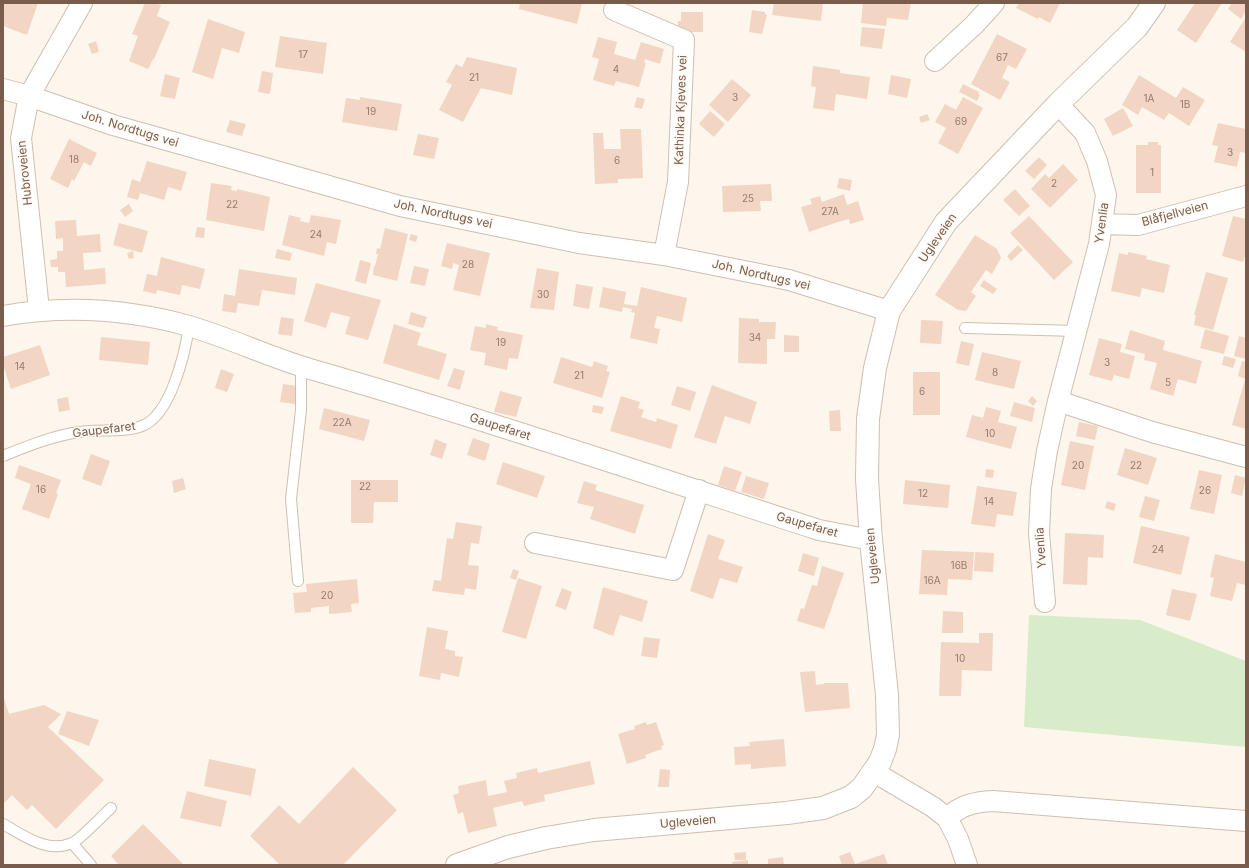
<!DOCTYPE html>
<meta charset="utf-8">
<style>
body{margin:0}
#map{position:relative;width:1249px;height:868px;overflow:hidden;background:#fdf6ec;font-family:Inter,sans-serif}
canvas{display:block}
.frame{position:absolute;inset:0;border:4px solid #7a5c4d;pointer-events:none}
</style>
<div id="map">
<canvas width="1249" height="868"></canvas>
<div class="frame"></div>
</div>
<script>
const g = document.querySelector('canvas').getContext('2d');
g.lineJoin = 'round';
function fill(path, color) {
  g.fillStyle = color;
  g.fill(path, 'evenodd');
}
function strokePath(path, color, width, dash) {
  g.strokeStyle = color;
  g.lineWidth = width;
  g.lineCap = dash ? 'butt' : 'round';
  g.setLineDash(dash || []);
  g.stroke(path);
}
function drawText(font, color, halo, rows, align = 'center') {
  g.font = font + ' Inter,sans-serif';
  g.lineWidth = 3;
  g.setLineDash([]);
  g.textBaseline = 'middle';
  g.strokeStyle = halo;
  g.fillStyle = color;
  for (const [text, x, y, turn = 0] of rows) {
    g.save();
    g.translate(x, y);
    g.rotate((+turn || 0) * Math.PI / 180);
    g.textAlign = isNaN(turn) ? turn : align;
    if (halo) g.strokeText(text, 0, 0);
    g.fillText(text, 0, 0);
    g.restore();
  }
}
fill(new Path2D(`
 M1029,615L1140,620L1246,661V747L1024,727Z`), '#d8ecc9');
fill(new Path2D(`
 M3,3H38L27,35L3,26Z
 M145,3H155L161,5L157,16L170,22L154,59H153L148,69L129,61L138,36L132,34Z
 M520,3H582L577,24L519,9Z
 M774,3H823L821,21L772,15Z
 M863,3H911L908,20L887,18L886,26L861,23Z
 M1019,3H1060L1050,23L1039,17L1038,19L1016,8Z
 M1195,3H1222L1196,43L1177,30Z
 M1232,3H1246V11L1241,19L1228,9Z
 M752,10L765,12V14L767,15L762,34L749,32Z
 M681,12H703V32H681L678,29V21H681Z
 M1246,17V52L1230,42Z
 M208,19L245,32L239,53L222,48L213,79L192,72Z
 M862,27L885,29L882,49L860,46Z
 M997,34L1027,49L1016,69L1008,65L1002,78L1010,82L1000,100L971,84Z
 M280,36L327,43L323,74L275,67Z
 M598,37L617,42L614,54L635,60L641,42L664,49L660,64L645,59L644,63H646L639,87L616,81L614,86L593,80L599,59L592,57Z
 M96,41L99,52L92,54L88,44Z
 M467,57L517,68L512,95L481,88L463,122L439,110L452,85L446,82L456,64L462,67Z
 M813,66L840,70V73L870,77L867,99L836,94L834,111L813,108L816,87L811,86Z
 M262,71L273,73L270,94L258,92Z
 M165,74L180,78L175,99L160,96Z
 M891,75L911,79L907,98L888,94Z
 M1139,75L1176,98L1183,87L1205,100L1189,126L1169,113L1164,120L1142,107L1138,115L1122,105Z
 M732,79L751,95L728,122L709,105Z
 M963,84L979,92L978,94L980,95L977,101L959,92Z
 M360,97L402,104L397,131L342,122L346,98L360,100Z
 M637,97L645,99L642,109L634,107Z
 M963,97L983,108L958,154L938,143L946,128L935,122L945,104L956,110Z
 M1123,108L1133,126L1113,136L1104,119Z
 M710,111L725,124L714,137L699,124Z
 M927,114L930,120L921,123L919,117Z
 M230,120L246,124L242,136L226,132Z
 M1218,123L1246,129V153L1240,152L1237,167L1214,162L1218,146L1212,145Z
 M620,129H641L643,178L618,179V183L595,184L593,133H603L604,149H621Z
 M418,134L439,138L434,159L413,155Z
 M69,139L97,153L91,166L84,162L74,181L72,179L68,188L50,179Z
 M1148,142H1158V145H1161V193H1136V145H1148Z
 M1039,157L1047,165L1034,179L1025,171Z
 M147,161L187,172L181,191L168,187L164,200L140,193L138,200L127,197L132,179L140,182Z
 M1063,164L1078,180L1050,208L1031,189L1045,174L1049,178Z
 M839,178L852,180L850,191L837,188Z
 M211,183L232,186L231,190L237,191V189L270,197L264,231L206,220Z
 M771,184L772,201H760L761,211L723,212L722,186Z
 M1015,189L1030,206L1019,216L1003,200Z
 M844,194L847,205L858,201L864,220L850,224L849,219L838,222L809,232L801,207L812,204L810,199L820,196L822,202Z
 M129,204L133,211L125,217L120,210Z
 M289,215L301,218L300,221L309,223L311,215L341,220L336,244L327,242L324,256L282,245Z
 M1029,216L1073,262L1054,280L1010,233Z
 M1233,216L1246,219V253L1243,262L1222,256Z
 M76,220L77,236L100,234L101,252L83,253L84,270L105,268L106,284L66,287L65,272H58V267H51L50,260L57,259V251H63V238L56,239L55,221Z
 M119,223L148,231L142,253L113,245Z
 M197,227L205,228L204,238L195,237Z
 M385,228L408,234L397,281L373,275L374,266H375L378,254H376L377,248L380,249Z
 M411,234L418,236L416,242L409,240Z
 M975,235L997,249L1001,258L992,274L986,270L971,292L976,296L966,311L958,310L935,295Z
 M447,243L490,253L480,296L453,290L459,265L453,263L452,269L441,266Z
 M1018,245L1023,250L1011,261L1007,256Z
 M277,249L292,253L290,261L275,258Z
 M133,251L134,258L129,259L127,253Z
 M1128,252L1147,256L1146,259L1170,265L1164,293L1142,288L1140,297L1111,291L1119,253L1128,255Z
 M161,257L205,269L200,289L182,285L180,295L157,290L156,294L143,291L147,274L157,276Z
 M360,260L371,263L366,284L355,281Z
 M414,266L429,269L425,286L410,283Z
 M537,268L559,272L554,310L530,308Z
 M239,269L297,278L295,295L262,290L259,306L238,303L236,313L222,311L224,294L235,296Z
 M1206,272L1228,278L1213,330L1194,325L1196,315H1194Z
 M984,280L997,289L993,294L980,286Z
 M316,283L381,300L368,340L345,334L350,317L331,312L326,328L304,321Z
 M576,284L593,287L589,309L573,306Z
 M603,287L626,292L624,304L637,306L641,287L687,298L682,322L657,316L654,328L660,329L657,344L630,338L635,313L631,312L632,309L623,307L622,312L599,307Z
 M411,312L427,317L423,328L408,324Z
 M281,317L294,319L292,336L278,334Z
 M739,318L759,319V322H776L775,339H767V364L738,363Z
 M921,320L943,321L941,344L920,343Z
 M394,324L421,333L417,345L447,354L439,380L383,363Z
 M486,324L498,327L497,330L523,335L518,359L509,358L507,370L484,365L486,353L470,350L475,326L486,328Z
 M1205,329L1229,336L1224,354L1200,348Z
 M1130,330L1165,341L1163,350L1202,361L1196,384L1178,379L1173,396L1150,389L1157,363L1144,360L1145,354L1125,349Z
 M784,335L799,336V352H784Z
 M1239,336L1246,338V359L1234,356Z
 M101,337L150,342L148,365L99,360Z
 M1099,338L1122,344L1120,352L1135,356L1129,379L1114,375L1112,381L1089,375Z
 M961,341L974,344L969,366L956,363Z
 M40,345L50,375L11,389L3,365V357Z
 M982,352L1021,361L1014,389L975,380Z
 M1224,356L1236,359L1233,368L1222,365Z
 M561,357L592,367L594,361L608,366L606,371L610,372L602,398L553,383Z
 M1242,361L1246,362V429L1232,425L1245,379L1238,376Z
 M454,368L465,371L460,390L447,386Z
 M221,369L234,374L227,392L215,388Z
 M913,372H940V415H913Z
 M283,384L298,386L295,404L280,402Z
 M712,385L757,402L750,424L725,416L716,444L694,437Z
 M677,386L696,392L690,411L671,405Z
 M500,391L522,397L516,417L494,412Z
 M621,396L640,402L638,408L644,410L641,417L656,422L657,418L678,425L671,449L610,431Z
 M1032,396L1037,401L1033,406L1028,401Z
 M68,397L70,410L59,412L57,399Z
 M1014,402L1035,408L1032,422L1010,416Z
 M593,405L604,407L602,414L592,412Z
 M986,407L1001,411L998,422L1017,427L1011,449L966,437L972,415L983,418Z
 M324,408L370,420L364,441L319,429Z
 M840,410L841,431H830L829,411Z
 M1079,422L1098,426L1095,440L1076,436Z
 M473,438L490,444L485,461L467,455Z
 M435,439L447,444L442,459L430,455Z
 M1070,441L1094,446L1085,490L1061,485Z
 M1125,448L1157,458L1148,485L1117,475Z
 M91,454L110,461L101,486L82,479Z
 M503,462L545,476L537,498L496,484Z
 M19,465L61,480L56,493L58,494L49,519L22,509L31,484L15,478Z
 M724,466L742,472L735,491L718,485Z
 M986,469L994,470L993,478L985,477Z
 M1199,470L1222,475L1214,514L1190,509Z
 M1235,475L1246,478L1242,496L1231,493Z
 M746,476L769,483L764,499L741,492Z
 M183,478L186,489L174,493L172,481Z
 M351,480H398V502H374L373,523H351Z
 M905,480L950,485L948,508L903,504Z
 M584,481L597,485L595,490L644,505L635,534L590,519L594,507L577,503Z
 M977,486L1017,492L1013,516L997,514L995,527L971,524Z
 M1145,496L1160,500L1154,521L1139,517Z
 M1107,501L1116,504L1114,511L1105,508Z
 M456,522L482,526L479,544L471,543L468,565L479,566L476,590L465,588L464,595L432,591L434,580L441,581L447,538L453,539Z
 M1141,526L1190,537L1181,575L1133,563Z
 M1065,533L1104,535L1103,558L1088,557L1087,585L1063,584Z
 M708,534L725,540L718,559L743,567L737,583L720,578L713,599L690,591Z
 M922,550L974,552L972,580L948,579L947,595L919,594Z
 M975,552L994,553L993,572L974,571Z
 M803,553L819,558L814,576L798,571Z
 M1215,554L1246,562V585L1237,583L1232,601L1210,596L1214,578L1210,577Z
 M822,566L844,573L824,629L797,621L801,608L804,609L812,585L817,586Z
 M513,569L519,571L516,580L510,578Z
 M518,578L542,586L526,639L502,632Z
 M357,579L359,603L351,604L352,612L329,614V606L311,608V612L295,613L293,593L307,592L306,584Z
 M603,587L648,601L642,622L620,615L613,636L593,628Z
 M562,588L572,592L566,610L555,606Z
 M1172,589L1197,594L1190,621L1166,615Z
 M943,611L963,612V633H942Z
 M427,627L448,631L445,649L455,651V656L463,657L459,677L441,673L440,680L419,676Z
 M979,633H993L992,671L962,670L961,696H939L941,642L979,643Z
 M644,637L660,639L657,658L641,656Z
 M815,671L816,685L824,684V683H848L850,708L805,712L800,672Z
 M3,695L9,714L44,705L61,714L48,727L104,780L56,829L32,805L27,810L12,795L3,804Z
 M67,711L99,720L89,746L58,734Z
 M646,722L647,725L656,722L664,745L661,746L662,749L645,755L646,758L627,764L618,734L635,729L634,726Z
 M784,739L786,766L751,769V764L735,765L734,747L750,746L749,742Z
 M209,759L256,769L251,796L204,786Z
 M590,761L595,784L544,795L545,801L524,806L522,801L493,808L497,826L468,833L463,812L458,814L453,795L459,793L458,786L486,780L488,796L507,792L504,781L517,778L516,773L537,768L538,773Z
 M353,767L397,810L343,865H280L250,836L279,805L299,824Z
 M660,769L670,770L669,787H658Z
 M187,791L227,801L221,827L180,818Z
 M143,824L184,865H119L111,856Z
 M746,852V860H735L734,853Z
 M850,852L855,864L884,854L888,865H842L839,856Z
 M783,857L784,865H768V859Z
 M748,860V865H733L732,862Z`), '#f3d5c3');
const service = new Path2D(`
 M965,328L1077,331
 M3,456C28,446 52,436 79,432C99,429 123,433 142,426C171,415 185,353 189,326
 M298,581L291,499L301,410V366
 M3,824C23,835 47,854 72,843C81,839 102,816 111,808
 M72,843L91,865`);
const minor = new Path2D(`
 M614,10L684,40L678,182L664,255
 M935,61L974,25L994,3
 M3,89L29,96L113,125L400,206L579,243L664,255L789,280L889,311
 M1102,224L1138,225L1246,196
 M39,310L21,138L29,96L82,3
 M3,316C66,305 128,309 189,326C230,338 269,357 310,369C481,418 649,475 819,530L871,540
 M1058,401L1152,432L1246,457
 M535,543L673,570L699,490
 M1045,602L1039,533L1041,489L1047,451L1058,401L1099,244L1106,195L1097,161L1085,133L1058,104
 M874,772L933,807L947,818L958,839L967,865
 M947,818C961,805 974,802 993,801L1246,821`);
const tertiary = new Path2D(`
 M457,865L508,847L546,838L594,830L787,813L823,808L851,797L862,788L880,762L885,749L888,735L887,695L871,540L867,479L868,419L875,368L889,311L946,222L1058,104L1137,27L1154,3`);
strokePath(service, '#d1beb0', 12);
strokePath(minor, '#d1beb0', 22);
strokePath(tertiary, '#d1beb0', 24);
strokePath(service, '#fff', 10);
strokePath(minor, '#fff', 20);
strokePath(tertiary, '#fff', 22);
drawText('10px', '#987a6a', null, [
 ["17",303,55],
 ["67",1002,58],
 ["4",616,70],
 ["21",474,78],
 ["3",735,98],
 ["1A",1149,99],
 ["1B",1185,105],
 ["19",371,112],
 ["69",961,122],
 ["3",1230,153],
 ["18",74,160],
 ["6",617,161],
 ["1",1152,173],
 ["2",1054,184],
 ["25",748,199],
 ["22",232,205],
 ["27A",830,212],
 ["24",316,235],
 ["28",468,265],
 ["30",543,295],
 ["34",755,338],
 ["19",501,343],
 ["3",1107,363],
 ["14",20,367],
 ["8",995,373],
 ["21",579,376],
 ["5",1168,383],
 ["6",922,392],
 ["22A",342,423],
 ["10",990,434],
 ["20",1078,466],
 ["22",1136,466],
 ["22",365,487],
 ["16",41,490],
 ["26",1205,491],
 ["12",923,494],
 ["14",989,502],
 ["24",1158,550],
 ["16B",959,566],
 ["16A",932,581],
 ["20",327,596],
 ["10",960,659]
]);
drawText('12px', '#7a5c4d', '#fffaf3', [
 ["Kathinka Kjeves vei",681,110,-88],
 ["Joh. Nordtugs vei",130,129,17],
 ["Hubroveien",25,173,-96],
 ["Joh. Nordtugs vei",443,214,12],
 ["Blåfjellveien",1175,214,-15],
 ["Yvenlia",1102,223,-82],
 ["Ugleveien",938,238,-55],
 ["Joh. Nordtugs vei",761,275,13],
 ["Gaupefaret",500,427,18],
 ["Gaupefaret",104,430,-7],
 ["Gaupefaret",807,525,16],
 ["Yvenlia",1041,548,-94],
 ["Ugleveien",873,556,-96],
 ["Ugleveien",688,822,-5]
]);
</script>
